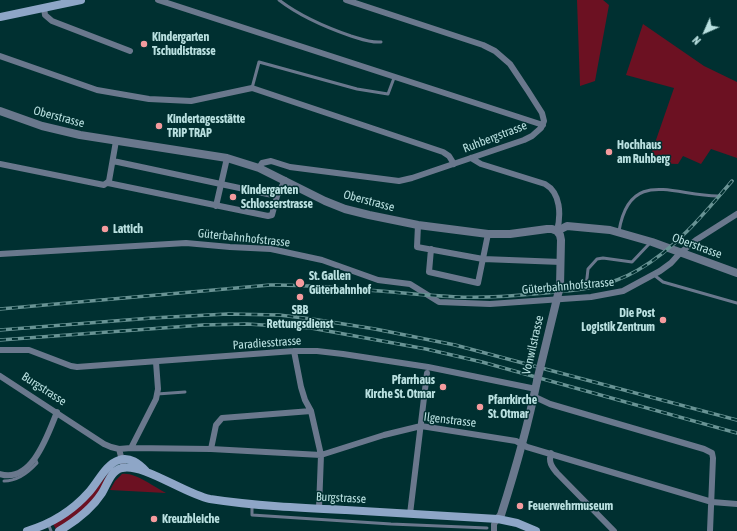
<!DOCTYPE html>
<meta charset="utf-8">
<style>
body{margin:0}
#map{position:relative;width:737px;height:531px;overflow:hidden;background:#003031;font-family:"Asap Condensed",sans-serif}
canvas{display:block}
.north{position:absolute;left:685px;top:12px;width:40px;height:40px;-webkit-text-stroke:3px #003031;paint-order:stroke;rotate:225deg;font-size:11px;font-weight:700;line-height:16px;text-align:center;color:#b9e0e0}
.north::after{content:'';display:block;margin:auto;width:14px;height:18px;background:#b9e0e0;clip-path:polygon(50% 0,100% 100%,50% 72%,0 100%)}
</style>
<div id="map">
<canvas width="737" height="531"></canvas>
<div class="north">N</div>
</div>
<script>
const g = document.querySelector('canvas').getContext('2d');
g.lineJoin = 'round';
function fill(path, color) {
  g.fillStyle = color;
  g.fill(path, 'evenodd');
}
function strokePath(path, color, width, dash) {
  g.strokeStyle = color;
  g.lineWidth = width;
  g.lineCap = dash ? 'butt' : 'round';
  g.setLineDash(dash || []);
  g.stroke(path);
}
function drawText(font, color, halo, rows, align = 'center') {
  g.font = font + ' "Asap Condensed",sans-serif';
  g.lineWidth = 3;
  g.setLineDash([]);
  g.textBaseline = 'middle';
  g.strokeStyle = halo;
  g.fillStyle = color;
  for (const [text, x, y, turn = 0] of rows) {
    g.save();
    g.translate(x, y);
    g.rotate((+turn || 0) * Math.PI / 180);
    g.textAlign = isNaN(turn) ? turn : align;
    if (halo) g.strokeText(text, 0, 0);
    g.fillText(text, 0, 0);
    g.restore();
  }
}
fill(new Path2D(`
 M577,0H603L609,5L595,81L580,86Z
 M643,24L704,66L737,82V158L711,149L701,164L683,156L678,164L648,163L674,88L626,75Z
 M113,467L100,492L81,513L56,529L53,524L97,488Z
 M122,474C135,472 154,487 166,493L110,490L115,481Z`), '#6c1122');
strokePath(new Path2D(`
 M279,0C301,17 325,27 351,36C361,39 370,43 381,42
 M252,88L259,62L357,89L388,94L394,78
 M619,231C630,166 676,197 719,196L732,181
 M654,275L663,282L737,303
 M561,286L586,287L588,269L597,259L603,258L632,262L650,243
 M157,394L185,392
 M4,481C18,481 28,473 37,463L35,458
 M252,506V515L391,524L487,528
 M48,523L51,531`), '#6a788d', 3);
strokePath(new Path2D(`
 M158,0L543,125
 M44,8L45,15L52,21L130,51
 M0,56L97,90L149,99L191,101L252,88L443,152L449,156L454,164
 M471,158L481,164L545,184C561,193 561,215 557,231
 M113,161L277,196
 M0,164L104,185L109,181L116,141
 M259,168L262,163L271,161L290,167L399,181L412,178L524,140L532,136L541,128L544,121L542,113L528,91L510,64L495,51L483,45L346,0
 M108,183L268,216L272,215L277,196L285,180
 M216,206L227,158
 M418,225L417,247L483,259L561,262
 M431,249L429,272L478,283L488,234
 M0,254L186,243L230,247L271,249L322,260L378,280L410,284L439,302L490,304L591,297L623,291L660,271L671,263L680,253L696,240L737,214
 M0,350H29L71,366L77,367L294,351H317L343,354L428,367L536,389
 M294,351L301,387L305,400L311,411L321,455L319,508
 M0,376L104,444L111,447L119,449L124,468
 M535,397L550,404L704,449L712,453L713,458L710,531
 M131,448L211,449L321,455L384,435L421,426L516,441L527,447L712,502L737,504
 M119,449L131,448L156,399L158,389L156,362
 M211,449L216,425L222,418L311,411
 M551,453C548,462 552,467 557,473L614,531
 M0,474C32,484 48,434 57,412
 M410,514L427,373
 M494,531V524L498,519`), '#6a788d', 6);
strokePath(new Path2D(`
 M0,111L42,126L80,135L227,158L259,168L325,201L345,209L369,215L418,225L488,234H510L547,229H552L557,231
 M557,231L567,226L610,230L652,242L737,273
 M557,231L560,235L561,240L560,286
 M498,519L501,515C515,471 528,426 537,381`), '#6a788d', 8);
strokePath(new Path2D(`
 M0,17L81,0
 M27,531C51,524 73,510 89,492C98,482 106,464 119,460C130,456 139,464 146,471
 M59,531C76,521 91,510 102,493C107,485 111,470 122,468C143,463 185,494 210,499C255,506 301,508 346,510C397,513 447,516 498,519L517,523L536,531`), '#8ea6c7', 8);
const rail = new Path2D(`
 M0,309L270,285C332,284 394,294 457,297C486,298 515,296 545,293C577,291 609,287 638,270C675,249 704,214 732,181
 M0,330L152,318L228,314L279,315L312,319L375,329L455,345L737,420
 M0,340L203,325L247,324L311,328L426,349L482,362L737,433`);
strokePath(rail, '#689394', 3.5);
strokePath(rail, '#003031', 2, [6]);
strokePath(new Path2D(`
 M537,381L560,286`), '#6a788d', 8);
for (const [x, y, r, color] of [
 [144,44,4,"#f59b9e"],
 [159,126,4,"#f59b9e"],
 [609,152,4,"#f59b9e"],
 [233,197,4,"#f59b9e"],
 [105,229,4,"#f59b9e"],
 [300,283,5,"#f59b9e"],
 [300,297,4,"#f59b9e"],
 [663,320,4,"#f59b9e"],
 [443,387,4,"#f59b9e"],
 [480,407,4,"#f59b9e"],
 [520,506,4,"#f59b9e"],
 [154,519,4,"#f59b9e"]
]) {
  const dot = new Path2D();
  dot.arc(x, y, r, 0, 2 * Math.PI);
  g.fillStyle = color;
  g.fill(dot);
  strokePath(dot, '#003031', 1.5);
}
drawText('bold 12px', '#b9e0e0', '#003031', [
 ["Kindergarten",152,37],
 ["Tschudistrasse",152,51],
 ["Kindertagesstätte",167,119],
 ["TRIP TRAP",167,133],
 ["Hochhaus",617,145],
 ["am Ruhberg",617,159],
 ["Kindergarten",241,190],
 ["Schlosserstrasse",241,204],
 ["Lattich",113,229],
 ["St. Gallen",309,276],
 ["Güterbahnhof",309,290],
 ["SBB",300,310,"center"],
 ["Rettungsdienst",300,324,"center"],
 ["Die Post",655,313,"right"],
 ["Logistik Zentrum",655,327,"right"],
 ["Pfarrhaus",435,380,"right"],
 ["Kirche St. Otmar",435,394,"right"],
 ["Pfarrkirche",488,400],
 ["St. Otmar",488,414],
 ["Feuerwehrmuseum",528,506],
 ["Kreuzbleiche",162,519]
], 'left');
drawText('12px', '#b9e0e0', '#003031', [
 ["Oberstrasse",59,117,15],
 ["Ruhbergstrasse",495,137,-21],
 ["Oberstrasse",369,201,15],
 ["Güterbahnhofstrasse",244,238,6],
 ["Oberstrasse",697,246,20],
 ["Güterbahnhofstrasse",568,286,-5],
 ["Paradiesstrasse",267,343,-4],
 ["Vonwilstrasse",533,345,-77],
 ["Burgstrasse",44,389,33],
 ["Ilgenstrasse",450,420,7],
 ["Burgstrasse",341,498,3]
]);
</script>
